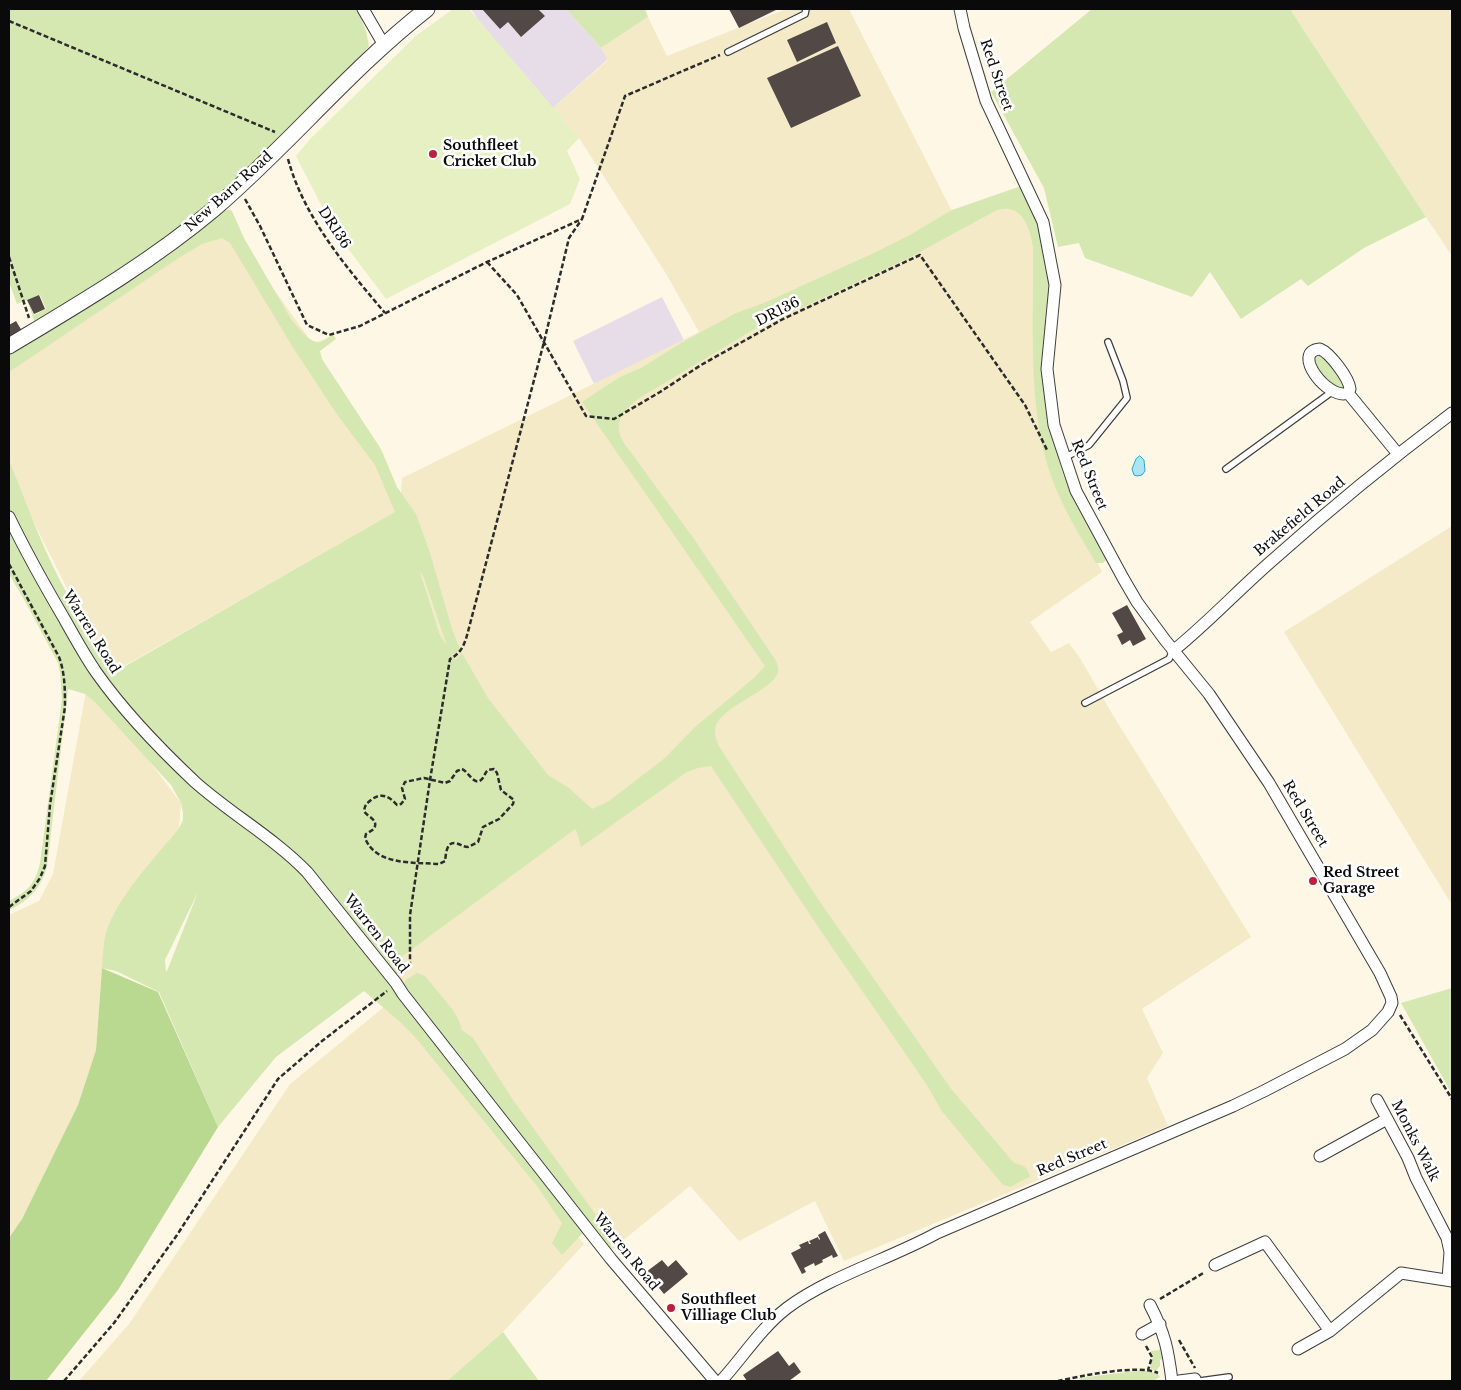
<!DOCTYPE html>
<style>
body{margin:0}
#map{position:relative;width:1461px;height:1390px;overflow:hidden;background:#fff7e6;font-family:"Libre Baskerville",serif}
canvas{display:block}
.frame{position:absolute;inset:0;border:10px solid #0a0a0a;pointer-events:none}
</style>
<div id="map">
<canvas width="1461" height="1390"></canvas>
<div class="frame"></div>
</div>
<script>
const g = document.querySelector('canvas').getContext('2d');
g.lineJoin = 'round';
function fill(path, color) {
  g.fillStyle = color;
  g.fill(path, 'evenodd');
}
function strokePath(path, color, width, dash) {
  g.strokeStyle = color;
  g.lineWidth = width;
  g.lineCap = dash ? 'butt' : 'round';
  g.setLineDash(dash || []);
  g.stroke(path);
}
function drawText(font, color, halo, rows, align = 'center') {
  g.font = font + ' "Libre Baskerville",serif';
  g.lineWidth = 5;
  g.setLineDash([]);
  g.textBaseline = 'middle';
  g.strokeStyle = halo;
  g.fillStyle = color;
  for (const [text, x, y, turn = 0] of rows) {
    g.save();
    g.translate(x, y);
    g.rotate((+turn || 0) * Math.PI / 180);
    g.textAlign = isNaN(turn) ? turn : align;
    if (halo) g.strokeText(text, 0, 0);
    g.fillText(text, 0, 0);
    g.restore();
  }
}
fill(new Path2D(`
 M471,9H566L601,48L608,59L553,108L479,21Z
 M662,297L685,342L595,386L573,341Z`), '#e6dde9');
fill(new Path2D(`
 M786,9H849L957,221L1016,194L1037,235L1055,468L1102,572L1030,622L1051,652L1069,643L1080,658L1111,712L1251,937L1142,1009L1163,1053L1147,1078L1168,1126L844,1261L815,1201L739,1241L690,1186L610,1251L388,966L474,696L440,635L401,509L110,674L9,473V370L224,220L316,348L400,508L402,478L699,332L665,272L579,138L553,108L608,60L601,48L648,17L667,56Z
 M1290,9H1452V256L1426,217Z
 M1452,526V905L1284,632Z
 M88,680L181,803L179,828L133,885L113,915L102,968L96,1050L78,1105L22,1219L9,1238V915L39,901L53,874Z
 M390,1002L584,1244L503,1332L447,1381H79L129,1324L290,1084Z`), '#f4eac7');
fill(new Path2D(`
 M9,9H357L366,31L369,46L361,56L223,193L174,233L116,272L35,323L27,300L34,315L46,309L40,295L42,294L17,304L9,282Z
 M566,9H645L648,17L601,48Z
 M1092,9H1290L1426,217L1364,248L1308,286L1301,279L1241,319L1210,272L1192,297L1085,258L1079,243L1058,247L1044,188L991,92Z
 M1021,186L1038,213L1052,280L1047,395L1054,442L1063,474L1074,501L1107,559L1103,563H1096C1076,529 1054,494 1045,456C1028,392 1034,314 1033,247C1030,227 1021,201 995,211L907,259L753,330L641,397C624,410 611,421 624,443L694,539L776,661C777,664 779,669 778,672C772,692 719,706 715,729C714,736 718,745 722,751L820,902L952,1090L1014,1163C1022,1165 1027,1166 1030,1176L1029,1177L1010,1187L1003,1185L941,1110L927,1085L823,934L711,766L698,768L687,772L581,847L577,832L575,829L400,958C404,966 402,970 395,976L306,867L207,788L167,749L118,694L98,669L21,533L9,509V460C21,489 32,520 45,549C64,592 89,633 115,672L395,512L375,465L336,413L294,349L230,243L222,238L202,244L180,257L9,372V354L73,314L224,209L232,211L244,238L291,319C297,326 308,341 317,342C322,342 329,337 333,334L336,339L320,351L322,359L381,449L397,487L416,514L430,553L452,629L460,649L456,654H452L455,660L462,653L488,698L548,775L569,788L592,809L609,801L665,758L694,728L754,678L765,666L582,402L620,377L641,368L681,343L736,313L764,303L876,252L908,236L952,210ZM420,571L424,578L447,646L440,635Z
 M1322,354L1346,385L1343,389L1332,386L1315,364L1314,360L1315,357Z
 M9,527L138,729L295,864L315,885L584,1232L562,1255L552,1243L562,1223L537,1186L415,1037L399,1021L364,991L276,1057L218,1127L159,992L116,971L102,968C103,956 103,945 106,933C116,898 156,857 179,828L183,820V813L181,803L171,785L95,702L85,694L68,689L47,867C41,888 29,901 9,910V901C28,891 35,884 40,863L62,699L60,672L58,663L26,603L9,574ZM198,892L167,971H166L165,960Z
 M417,973L425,976L453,1010L459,1021L462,1030L473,1038L513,1100L596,1215C611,1231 614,1229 610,1251L406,990L403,984L407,979Z
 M1452,988V1094L1401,1003Z
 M503,1332L539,1381H447Z
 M1161,1346L1164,1359L1160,1360V1366L1156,1371L1150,1368L1153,1356L1151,1351L1159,1350Z
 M1143,1370L1158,1374L1160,1377L1153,1381H1080L1079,1378Z`), '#d5e8b1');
fill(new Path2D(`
 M102,968L158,992L218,1127L118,1290L46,1381H9V1238L22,1219L78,1105L96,1050Z`), '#bad990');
fill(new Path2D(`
 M453,9H469L579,138L567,151L580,179L570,204L386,299L334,230L296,156L310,139L417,35Z`), '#e6f0c3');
const water = new Path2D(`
 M1140,456L1144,460L1145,471L1142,475L1137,476L1134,475L1132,469L1136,459Z`);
fill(water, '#abe4f7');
strokePath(water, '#31a4ce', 1);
fill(new Path2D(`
 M482,9H538L545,16L521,37L508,22L500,29Z
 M729,9H778L739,28Z
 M827,22L836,43L797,62L787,40Z
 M838,46L861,96L791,128L767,78Z
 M39,295L45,309L34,314L27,300Z
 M16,321L22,331L9,339V325Z
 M1127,605L1146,639L1133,646L1130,640L1122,645L1117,635L1123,632L1112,613Z
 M825,1231L838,1256L833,1258L832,1255L822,1260L823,1262L815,1266L814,1263L804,1268L806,1272L802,1274L791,1253L801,1248L799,1245L808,1241L809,1244H811L809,1241L818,1237L819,1240L820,1239L818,1235Z
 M662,1260L668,1267L676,1260L688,1274L664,1294L646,1272Z
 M778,1351L789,1366L794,1362L801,1372L789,1381H747L743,1375Z`), '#524946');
const service = new Path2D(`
 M728,52L805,14L806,9
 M1064,458L1089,445L1127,398L1123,381L1108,342
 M1226,469L1333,391
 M1085,703L1169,659L1173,651
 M1200,1381L1229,1377`);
const minor = new Path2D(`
 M363,9L384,45
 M1320,349C1330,353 1349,378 1350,389L1348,393C1328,401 1290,351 1320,349Z
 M1348,393L1398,454
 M9,517C26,552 45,586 65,620C75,638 85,656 96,672C124,712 160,749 195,782C231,814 274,838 307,872L396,983L403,994L611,1259L715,1381
 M1173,651C1209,622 1240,588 1275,558C1332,507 1391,459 1452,413
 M1377,1100L1408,1158L1416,1178L1447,1238L1450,1252L1448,1279
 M1320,1156L1387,1119
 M1215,1265L1265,1242L1330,1331
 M1150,1305C1165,1334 1168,1349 1172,1381
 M1142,1334L1160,1324
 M1298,1349L1330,1331L1401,1273L1452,1281
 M721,1381C743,1357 761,1328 787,1308C830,1276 890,1259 937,1233L1233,1106L1264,1091L1345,1049L1372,1030L1388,1012L1392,1003L1391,997L1380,973L1269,783L1209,694L1165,640L1137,602L1123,578L1076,491L1054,425L1047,369L1055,285L1043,222L986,101L964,28L960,9
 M1179,1381L1195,1379`);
const tertiary = new Path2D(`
 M9,346C79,304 151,262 214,209C288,146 350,69 427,9`);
strokePath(service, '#3d3d3d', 8);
strokePath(minor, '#3d3d3d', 13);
strokePath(tertiary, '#3d3d3d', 17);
strokePath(new Path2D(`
 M9,21L275,132
 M288,159C304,218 347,268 385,313
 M245,199L260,226L307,325L329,335L360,326L487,262L582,219L625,96L720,55
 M9,257L29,318
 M487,262L517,295L586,416L614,419L660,392L701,365L783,319L920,255L1025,405L1047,450
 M9,564L59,657C65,673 65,690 65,707L50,805L45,866L40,878L31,891L9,907
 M462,769C468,771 474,786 481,780C484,778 485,772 488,770L494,769L497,773L501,790L514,800L513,804L499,819L483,827L478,842L468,847C463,847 460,844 455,843C446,842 446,855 445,861L439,864C414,862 376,866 365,838L366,834L374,829C379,819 368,818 364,811C365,805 366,804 371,800C381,792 389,796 397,805L401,804L405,799L402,788L405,782L424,778L445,783L450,781L457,771Z
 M404,972L410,965V915L430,780L450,659C464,652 466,639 470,624L544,342L569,238L582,219
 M1400,1015L1452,1099
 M1160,1299L1205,1272
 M1179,1340L1195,1368
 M1146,1346L1152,1357L1148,1370
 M64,1381L114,1323L177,1235L278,1079L322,1041L387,991
 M1058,1381C1081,1376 1137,1364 1158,1373`), '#2c2c2c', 2.5, [5, 2.5]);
strokePath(service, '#fff', 5.5);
strokePath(minor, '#fff', 11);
strokePath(tertiary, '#fff', 15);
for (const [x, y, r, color] of [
 [433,154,5,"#ba213c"],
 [1313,881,5,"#ba213c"],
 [671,1308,5,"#ba213c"]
]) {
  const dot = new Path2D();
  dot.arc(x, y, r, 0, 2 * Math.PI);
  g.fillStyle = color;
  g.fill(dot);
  strokePath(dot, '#fff', 2);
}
drawText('14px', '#0a0a0a', '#fff', [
 ["Red Street",996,75,71],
 ["New Barn Road",229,192,-42],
 ["DR136",334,228,57],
 ["DR136",778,312,-27],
 ["Red Street",1089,475,68],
 ["Brakefield Road",1300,517,-40],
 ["Warren Road",91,632,58],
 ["Red Street",1305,814,59],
 ["Warren Road",376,934,52],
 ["Monks Walk",1415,1141,63],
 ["Red Street",1072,1158,-23],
 ["Warren Road",626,1252,51]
]);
drawText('bold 14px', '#0a0a0a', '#fff', [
 ["Southfleet",443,146],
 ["Cricket Club",443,162],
 ["Red Street",1323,873],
 ["Garage",1323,889],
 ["Southfleet",681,1300],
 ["Villiage Club",681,1316]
], 'left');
</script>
